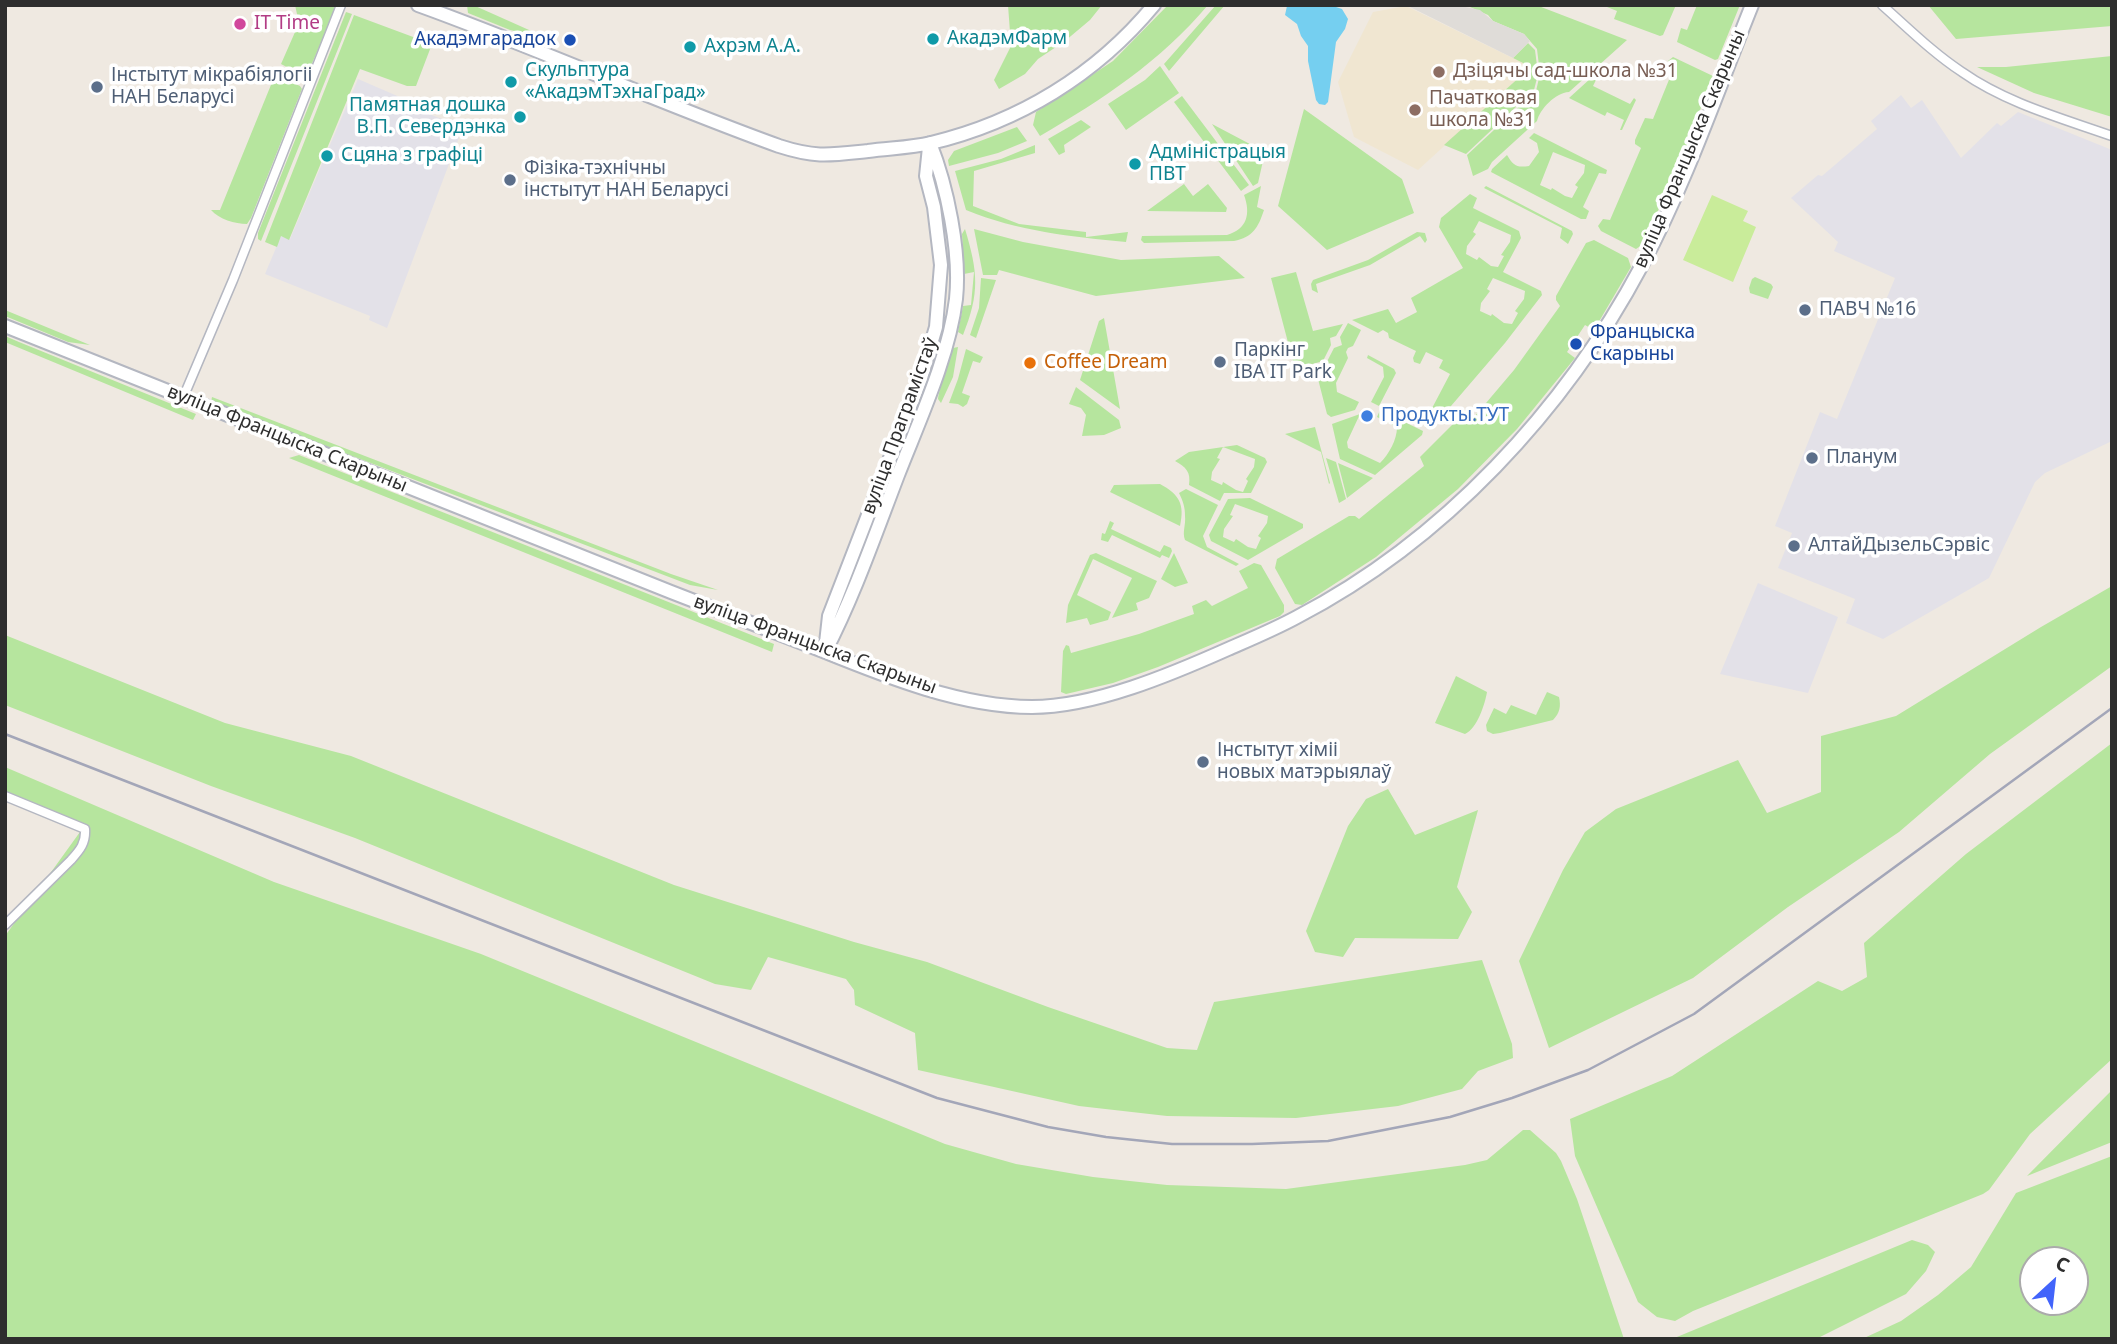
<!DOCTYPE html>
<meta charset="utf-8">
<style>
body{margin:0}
#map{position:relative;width:2117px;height:1344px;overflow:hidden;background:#efe9e1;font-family:"Noto Sans",sans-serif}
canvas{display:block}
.frame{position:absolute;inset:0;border:7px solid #2e2e2e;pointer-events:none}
.north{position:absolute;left:2019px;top:1246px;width:70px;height:70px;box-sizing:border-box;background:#fff;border:2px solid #ababab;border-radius:50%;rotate:27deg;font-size:19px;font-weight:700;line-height:28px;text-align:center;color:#2e2e2e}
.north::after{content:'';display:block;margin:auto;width:24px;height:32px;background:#4264fb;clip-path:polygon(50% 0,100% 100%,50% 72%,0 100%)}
</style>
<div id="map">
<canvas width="2117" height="1344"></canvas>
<div class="frame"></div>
<div class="north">С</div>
</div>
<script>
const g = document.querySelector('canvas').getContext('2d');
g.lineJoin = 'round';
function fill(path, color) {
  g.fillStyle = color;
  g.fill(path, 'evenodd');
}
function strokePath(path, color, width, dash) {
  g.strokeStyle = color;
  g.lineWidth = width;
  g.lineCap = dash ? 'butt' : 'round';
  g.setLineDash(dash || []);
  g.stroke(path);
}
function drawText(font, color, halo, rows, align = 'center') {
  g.font = font + ' "Noto Sans",sans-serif';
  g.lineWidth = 7;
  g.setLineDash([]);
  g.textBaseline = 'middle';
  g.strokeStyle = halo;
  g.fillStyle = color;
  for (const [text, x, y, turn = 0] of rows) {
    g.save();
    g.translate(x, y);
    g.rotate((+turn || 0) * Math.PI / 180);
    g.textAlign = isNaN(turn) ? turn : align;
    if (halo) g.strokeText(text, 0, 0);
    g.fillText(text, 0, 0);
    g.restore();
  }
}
fill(new Path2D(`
 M358,79L402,98L416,109L463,127L387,328L369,320L370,316L265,274L281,236L290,239Z
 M1901,95L1911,108L1922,100L1961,158L1997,123L2001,126L2018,112L2112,150V441L2045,473L2035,482L1989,578L1883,639L1846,623L1855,599L1778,568L1792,533L1775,526L1820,412L1837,419L1895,278L1834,251L1838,242L1791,198L1818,175L1822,176L1877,129L1871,121Z
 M1758,583L1838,617L1808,693L1720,674Z`), '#e3e1e8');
fill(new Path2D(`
 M1406,6L1523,63L1524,67L1523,74L1418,170L1354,137L1338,82L1373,12Z`), '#f0e6d1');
fill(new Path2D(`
 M295,5H329L336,8L307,75L304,76L281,64L299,23Z
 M467,5H473L547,38L510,30L468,13Z
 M1008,5H1102L1090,20L1065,41L1038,59L1025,74L999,89L994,80L1011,46Z
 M1168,5H1208C1161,61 1102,100 1040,136L1033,125L1036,112L1113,61Z
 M1216,5H1225L1169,71L1164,64Z
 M1456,5H1536L1627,40L1569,92C1555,93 1540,109 1537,121L1492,162L1488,169L1473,176L1467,155L1536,91L1540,74L1537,49L1524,34L1493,21L1488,15L1470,7Z
 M1602,5H1676L1663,35L1660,36L1614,19L1617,11Z
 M1697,5H1740L1718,59L1715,60L1677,42L1681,28L1687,30Z
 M1928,5H2112V26L1956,39Z
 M346,12L352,14L261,241L258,239V233Z
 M354,15L432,44L416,86H407L360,69L289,240L281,236L277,247L265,242Z
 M1528,43L1535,50L1538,74L1534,90L1466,154L1444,145L1523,74V63L1513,58Z
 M2112,56V117L2034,93L1977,67H2006Z
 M1673,57L1713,76L1678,168L1642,245L1636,249L1601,231L1598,226L1603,219L1610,220L1641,148L1635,144V140L1645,118L1653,119L1675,65L1668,61Z
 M1160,66L1179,93L1126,130L1108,104L1145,80Z
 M1602,68L1593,86L1630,104L1634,98L1636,100L1622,130H1620L1624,120L1607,112L1605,116L1569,98Z
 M275,75L300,86L302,89L251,218L247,224C235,224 219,219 211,210H220Z
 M1182,96L1249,185L1241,191L1174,102Z
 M1304,109L1402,179L1414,213L1327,250L1278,206Z
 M1081,120L1091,127L1064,145L1065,152L1059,155L1048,139Z
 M1212,124L1265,152L1258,183L1253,186Z
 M1017,127L1027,141L998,153L949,166L948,160L954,151Z
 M1534,133L1607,170L1606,174L1599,173L1583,207L1589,211L1586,219H1581L1491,172L1492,169L1507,155C1513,165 1516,168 1529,166L1539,152L1537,143L1529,138ZM1553,152L1585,165L1584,173L1575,185L1578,187L1572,198L1565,196L1552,188L1551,190L1540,185Z
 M1035,145V153L974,171L973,206L1019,224L1086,232V237L1128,232L1126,242C1072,237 1017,231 966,210L955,171L1001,159Z
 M932,179H935L946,254L944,316L941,339L933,367L872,535L837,616L860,557L867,532L938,338Z
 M1184,184L1193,196L1208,184L1227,208L1226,212L1147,211Z
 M1261,186L1257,207L1264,210C1258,228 1253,237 1234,241L1144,243L1141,240L1142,236L1227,235C1247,229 1251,214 1244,195Z
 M1486,186L1572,231L1573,234L1568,244L1560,238L1562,228L1484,188Z
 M1470,194L1477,198L1473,208L1519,231L1521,238L1503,272L1541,291L1542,295L1505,343L1439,420L1434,421L1417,412L1420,407L1430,412L1450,374L1439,368L1443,360L1426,352L1420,364L1414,362L1413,358L1416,351L1389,338L1388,333L1383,330L1378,333L1352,320L1388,309L1396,323L1417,312L1411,298L1463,268L1439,227L1441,218ZM1479,221L1511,235L1510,242L1501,255L1504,256L1498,267L1491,266L1479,257L1477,260L1466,254L1467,246L1476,234L1473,232ZM1493,278L1525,291L1524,299L1515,311L1518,313L1512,324L1504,323L1492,314L1491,316L1480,311L1481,303L1490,291L1487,289Z
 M965,229C978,272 980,293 963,335L958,332L963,306L971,305L974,272L964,274L962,234Z
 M974,229L1023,242L1121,260L1219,256L1245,278L1096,296L999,270L997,275H983Z
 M1417,232L1425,233L1427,240L1425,243L1420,236L1370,265L1316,284L1318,293L1312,290L1311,284L1313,280L1368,260Z
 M1594,240L1628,258L1631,267L1594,330L1585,325L1567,352L1575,358L1517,429L1458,489L1376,557L1302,605L1295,604L1275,568L1277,559L1349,516H1355L1359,519L1424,466L1420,457L1464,413L1469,412L1475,416L1514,370L1560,306L1556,300V296L1586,243Z
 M1296,272L1313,331L1343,324L1336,336L1330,338L1331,345L1323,361L1295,369L1271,278Z
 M1755,277L1771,284L1773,287L1768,299L1750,293L1749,288L1752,279Z
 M981,278L996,280L976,338L970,335L979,308Z
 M5,310L90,345L68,342L5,316Z
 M1104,318L1120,409L1080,380L1099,321Z
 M1348,323L1361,330L1353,346L1348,348L1346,352L1348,358L1336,383L1337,392L1359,402L1355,410L1331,417L1327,414L1318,379L1334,348L1342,345L1340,337Z
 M5,336L19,342L196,414L193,420L5,342Z
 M958,347L953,377L941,403L938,399C939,391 949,352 953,348Z
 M966,349L983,357L980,363L973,361L962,393L970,396L967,404L963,407L958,404L949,403L958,379Z
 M1368,355L1394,369L1396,373L1379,406L1371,402L1384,377L1383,367L1367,358Z
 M1076,387L1119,420L1121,428L1104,435L1082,436L1086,415L1081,408L1069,404Z
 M212,397L671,574L718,590L690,585L211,402Z
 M1380,410L1423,431L1422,435L1375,475L1340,459L1332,424L1360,414L1347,442L1348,448L1380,463C1389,454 1397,440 1397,427L1377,417Z
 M1315,427L1330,483L1329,484L1321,452L1285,434Z
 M1237,445L1265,458L1267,462L1251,493H1224L1220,501L1189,485C1191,472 1186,467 1175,461L1189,452ZM1223,447L1255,459L1254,467L1246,479L1248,481L1243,492L1236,490L1223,482L1222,485L1211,480L1212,472L1220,459L1217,458Z
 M299,455L774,644L772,652L289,458Z
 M1326,458L1336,462L1346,499L1339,503Z
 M1338,463L1373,478L1347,498Z
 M1160,484C1179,494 1185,504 1180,526L1110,492L1114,485Z
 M1186,489L1218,505L1203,536L1207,547L1239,564L1236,566L1185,540C1182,532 1186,525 1185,516C1185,507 1183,501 1179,493Z
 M1250,498L1303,524V528L1248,560L1211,541L1209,535L1228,499ZM1235,504L1268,516L1267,523L1258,536L1261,538L1256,549L1248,547L1236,539L1234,542L1223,537L1224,529L1233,516L1230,515Z
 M1110,521L1114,523L1111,529L1160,552L1164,545L1171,548L1172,551L1169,558L1162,555L1160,558L1112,535L1108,542L1101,540L1102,533L1105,534Z
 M1096,553L1157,581L1149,598L1136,603L1138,610L1112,618L1132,578L1093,559L1077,595L1111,612L1108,620L1090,625L1087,618L1066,623L1068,605L1090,555Z
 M1174,553L1188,583L1175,587L1161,579Z
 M1254,563L1261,565L1284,605V612L1280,616L1158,667L1113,683L1066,694L1061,692L1063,651L1066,645L1069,646L1071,653L1139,634L1194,614L1192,606L1206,600L1212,606L1248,588L1239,571Z
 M2112,586V666L1990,754L1899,832L1788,907L1693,978L1549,1048L1519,961L1563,870L1585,832L1616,809L1738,760L1767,813L1821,792V736L1896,716L2041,627Z
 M5,635L225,723L351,756L674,885L854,942L927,962L1048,1007L1167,1048L1197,1050L1214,1002L1482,960L1512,1044L1513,1058L1478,1071L1462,1089L1398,1106L1296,1118L1167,1116L1079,1106L918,1070L915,1033L855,1005L854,990L846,979L768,957L751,990L715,984L355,838L211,786L5,705Z
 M1456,676L1487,692C1485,704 1477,729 1465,734L1435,723Z
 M1547,692L1559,697C1561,706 1560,713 1553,720L1500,733L1493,734L1487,731L1486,725L1494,708L1506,714L1511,705L1536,715Z
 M2112,743V1059L2030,1134L1989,1190L1983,1194L1693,1311L1675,1321L1657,1317L1638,1302L1575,1156L1570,1119L1672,1076L1818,981L1842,991L1867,977L1864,943L1966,854Z
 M5,767L274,882L481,954L945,1144L1016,1164L1093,1177L1167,1185L1286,1189L1465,1165L1487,1160L1523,1130H1530L1556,1153L1561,1161L1577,1199L1624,1339H5V936L85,825L5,793Z
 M1388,789L1415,835L1478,810L1457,887L1472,912L1458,939L1355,938L1343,957L1315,952L1306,931L1348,826L1366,799Z
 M2112,1090V1142L2027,1176Z
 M2112,1156V1339H1862L1901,1321L1938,1295L1971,1267L2016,1193ZM2075,1260V1302H2033V1260Z
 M1912,1240L1928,1245L1935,1252L1926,1271L1906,1294L1816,1339H1672Z`), '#b6e59e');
fill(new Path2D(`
 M1712,195L1748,211L1743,221L1756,227L1733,282L1683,260Z`), '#c9ec9a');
fill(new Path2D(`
 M1406,5H1456L1480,10L1493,21L1524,34L1530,41L1513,58Z`), '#dfdcd8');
fill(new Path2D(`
 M1309,5H1330L1342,9L1348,19L1345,29L1336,42L1328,102L1325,105L1319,104L1316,100L1308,61V46L1301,36L1297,24L1285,15L1287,6Z`), '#75cff0');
const minor = new Path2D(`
 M1882,5C1908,28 1933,53 1962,72C2006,103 2061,118 2112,136
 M183,398L233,280L341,5
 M5,796L85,829C86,843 80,850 71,860L5,925`);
const secondary = new Path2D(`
 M418,5C540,49 657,102 779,146C816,158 830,155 868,151C889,148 910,148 931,143C1019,122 1096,75 1154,5
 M5,326C227,414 449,504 671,592C722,612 772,631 823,651C887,677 962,707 1032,707C1094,707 1172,674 1228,649C1251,639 1275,629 1297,617C1443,541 1565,410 1642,265C1686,183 1717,92 1752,5
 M826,643L829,616L921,378L936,327L941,265L934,207L926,176L929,147
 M825,652C854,596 875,535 898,475C919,421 949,357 956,299C961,252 947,186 930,143`);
strokePath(minor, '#b4b7c1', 11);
strokePath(secondary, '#b4b7c1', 16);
strokePath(minor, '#fff', 8);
strokePath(secondary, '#fff', 12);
strokePath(new Path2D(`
 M5,734L937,1098L1048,1127L1106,1137L1172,1144H1252L1328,1141L1450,1117L1512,1098L1588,1070L1694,1014L2112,708`), '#a3a6b8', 2.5);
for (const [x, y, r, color] of [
 [240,24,7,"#d1479c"],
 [933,39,7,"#0f9aa8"],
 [570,40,7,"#1a4fb4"],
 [690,47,7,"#0f9aa8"],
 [1439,72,7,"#8d6e63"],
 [511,82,7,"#0f9aa8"],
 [97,87,7,"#5c6f8a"],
 [1415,110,7,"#8d6e63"],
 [520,117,7,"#0f9aa8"],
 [327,156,7,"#0f9aa8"],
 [1135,164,7,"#0f9aa8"],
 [510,180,7,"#5c6f8a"],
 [1805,310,7,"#5c6f8a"],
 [1576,344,7,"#1a4fb4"],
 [1220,362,7,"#5c6f8a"],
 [1030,363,7,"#e8710a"],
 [1367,416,7,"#3f7fe0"],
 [1812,458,7,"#5c6f8a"],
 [1794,546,7,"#5c6f8a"],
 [1203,762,7,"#5c6f8a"]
]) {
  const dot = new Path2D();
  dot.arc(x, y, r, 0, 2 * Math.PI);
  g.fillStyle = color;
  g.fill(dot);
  strokePath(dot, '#fff', 2.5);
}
drawText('19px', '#b23c85', '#fff', [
 ["IT Time",254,24]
], 'left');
drawText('19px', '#0d838f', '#fff', [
 ["АкадэмФарм",947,39],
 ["Ахрэм А.А.",704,47],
 ["Скульптура",525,71],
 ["«АкадэмТэхнаГрад»",525,93],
 ["Памятная дошка",506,106,"right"],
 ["В.П. Севердэнка",506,128,"right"],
 ["Адміністрацыя",1149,153],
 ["ПВТ",1149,175],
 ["Сцяна з графіці",341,156]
], 'left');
drawText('19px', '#164399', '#fff', [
 ["Акадэмгарадок",556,40],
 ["Францыска",1590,333,"left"],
 ["Скарыны",1590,355,"left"]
], 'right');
drawText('19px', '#785e54', '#fff', [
 ["Дзіцячы сад-школа №31",1453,72],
 ["Пачатковая",1429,99],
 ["школа №31",1429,121]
], 'left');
drawText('19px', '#4e5e75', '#fff', [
 ["Інстытут мікрабіялогіі",111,76],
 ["НАН Беларусі",111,98],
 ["Фізіка-тэхнічны",524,169],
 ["інстытут НАН Беларусі",524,191],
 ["ПАВЧ №16",1819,310],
 ["Паркінг",1234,351],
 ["IBA IT Park",1234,373],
 ["Планум",1826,458],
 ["АлтайДызельСэрвіс",1808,546],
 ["Інстытут хіміі",1217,751],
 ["новых матэрыялаў",1217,773]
], 'left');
drawText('19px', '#2e2e2e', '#fff', [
 ["вуліца Францыска Скарыны",1690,149,-67],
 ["вуліца Праграмістаў",900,426,-70],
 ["вуліца Францыска Скарыны",287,439,22],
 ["вуліца Францыска Скарыны",815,645,20]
]);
drawText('19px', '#c56008', '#fff', [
 ["Coffee Dream",1044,363]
], 'left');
drawText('19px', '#366cbe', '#fff', [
 ["Продукты.ТУТ",1381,416]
], 'left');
</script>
